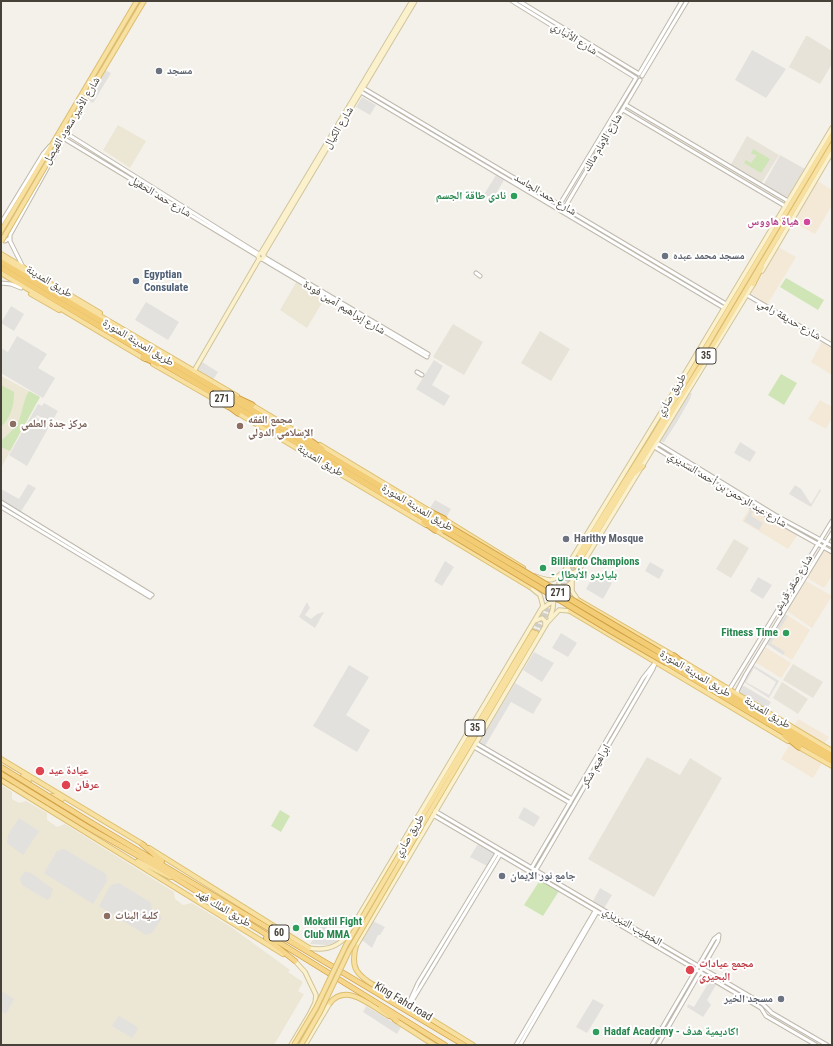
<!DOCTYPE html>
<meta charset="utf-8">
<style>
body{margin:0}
#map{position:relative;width:833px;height:1046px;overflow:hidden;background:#f4f1ea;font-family:"Roboto Condensed",sans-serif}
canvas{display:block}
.frame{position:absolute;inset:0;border:2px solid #474239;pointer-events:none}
</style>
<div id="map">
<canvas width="833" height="1046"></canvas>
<div class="frame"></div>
</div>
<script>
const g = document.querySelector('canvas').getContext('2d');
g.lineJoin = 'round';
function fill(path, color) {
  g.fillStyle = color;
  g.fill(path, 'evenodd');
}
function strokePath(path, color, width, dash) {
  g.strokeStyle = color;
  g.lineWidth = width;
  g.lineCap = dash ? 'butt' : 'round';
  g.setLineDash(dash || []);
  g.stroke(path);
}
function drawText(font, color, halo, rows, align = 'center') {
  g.font = font + ' "Roboto Condensed","Noto Naskh Arabic",sans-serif';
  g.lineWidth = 4;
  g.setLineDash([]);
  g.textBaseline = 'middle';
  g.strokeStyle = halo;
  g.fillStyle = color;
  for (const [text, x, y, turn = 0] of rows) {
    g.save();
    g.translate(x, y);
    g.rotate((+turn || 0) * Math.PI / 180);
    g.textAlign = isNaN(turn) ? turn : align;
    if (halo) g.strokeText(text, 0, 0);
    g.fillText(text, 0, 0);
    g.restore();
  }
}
fill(new Path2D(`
 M806,36H808L832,51V64L820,84L789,67Z
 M747,136L779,155L761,184L730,166Z
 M453,324L483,342L464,375L433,357Z
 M540,331L570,349L551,381L521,363Z
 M734,539L749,548L731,578L716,569Z
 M793,664L823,682L813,698L783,680Z
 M782,682L808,699L798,714L773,698Z
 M647,757L680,775L690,758L722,778L654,897L588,859Z`), '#e7e3d9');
fill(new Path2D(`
 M816,180L832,190V205L815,234L791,221Z
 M778,247L796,257L767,305L751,293Z
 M823,340L832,346V375L811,362Z
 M820,400L832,407V418L826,429L808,419Z
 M750,507L798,534L788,549L742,521Z
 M824,549L832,554V576L824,588L807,578Z
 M806,581L832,596L812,628L787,611Z
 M784,613L810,630L792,660L766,644Z
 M765,647L791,663L781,678L755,662Z
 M798,719L829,737L824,744L794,726Z
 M790,744L822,763L813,778L781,759Z`), '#f4e8d7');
fill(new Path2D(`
 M780,155L805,169L786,199L763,186Z`), '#e4e0db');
fill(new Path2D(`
 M118,125L146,141L130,168L103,150Z
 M297,281L325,298L307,328L280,310Z
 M1,376L40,397L1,468Z
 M1,785L12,792V799L19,803L26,801L47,813V820L57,827L65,824L174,892L175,899L183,905L192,903L231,927L290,970L288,972L303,982L298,991L304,994L274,1045H1Z`), '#ece6d5');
fill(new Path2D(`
 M753,149L770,159L761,173L744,163L746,160L751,163L757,155L751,154Z
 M786,278L824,300L818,310L780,287Z
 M781,374L797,383L784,405L768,395Z
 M1,385L14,392C14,406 11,417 1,427Z
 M29,391L40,397L10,451L1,447V441C6,436 11,432 15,427C23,417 22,402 29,391Z
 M280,810L290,816L281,832L271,826Z
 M540,880L559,891L543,916L524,905Z`), '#cfe5b6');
fill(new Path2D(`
 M752,50L786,69L766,98L735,80Z
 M105,70L111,73L93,103L88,100Z
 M362,97L376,105L370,115L356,107Z
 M496,175L504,180L491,202L483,196Z
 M146,302L179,322L168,340L135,320Z
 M11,306L24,314L14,331L1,323Z
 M17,336L47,354L38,368L55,378L43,398L1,373V348L8,352Z
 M434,360L443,366L432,385L450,396L444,406L416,389Z
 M202,362L218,372L213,380L196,370Z
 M688,393H692L690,399L677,422L664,442L660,441Z
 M44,403L58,411L51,423L37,415L36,417L50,425L27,466L9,455L38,404L42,406Z
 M740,442L756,452L750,462L734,453Z
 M28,484L36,488L20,513L1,501V489L19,499Z
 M795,485L801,489L811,504L820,489L821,490L811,507L789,494Z
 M435,500L451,509L446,518L430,508Z
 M751,509L754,510L751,516L763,523L759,530L744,521Z
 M445,561L454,567L442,586L434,581Z
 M650,562L664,570L659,579L645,571Z
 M595,573L612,583L603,599L586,589Z
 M758,577L772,585L763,599L750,591Z
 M307,602L310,608L305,615L311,619L317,614L324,612L315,628L299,617Z
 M785,614L788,616L771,643L785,652L783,655L767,644Z
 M561,633L577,643L568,657L552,648Z
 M534,652L554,663L542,682L523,670Z
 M349,665L369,677L346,715L370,730L357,752L313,726Z
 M753,665L779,681L769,698L744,682ZM754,668L776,682L769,695L746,682Z
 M515,683L542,699L533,714L511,702L485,746L479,743Z
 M744,686L771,702L765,711L739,694L738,691L740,687Z
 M524,807L540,817L534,827L518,818Z
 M19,818L39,831L23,855L7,843L8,835Z
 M478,844L494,853L487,866L470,857Z
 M64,849L106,874L107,881L93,904L44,873L57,851Z
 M25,871L31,873L53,889L50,898L47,900L22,885L20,879Z
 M119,883L150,902L153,912L162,918L152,933L146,935L99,906L111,885Z
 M600,888L612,895L603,910L592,903Z
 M373,921L385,927L380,935H378L372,948L362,940Z
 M322,925L342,937L336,942L327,945L310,944Z
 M714,981L732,991L730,993L716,985L707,1000L711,1005L703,1017L687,1007L688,1004L694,1007L709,982Z
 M1,991L14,999L6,1014L1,1011Z
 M593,999L604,1005L587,1033L576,1027Z
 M366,1006L401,1027L397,1034L363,1012Z
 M119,1016L136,1026L138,1029L132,1038L112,1026Z`), '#e3e1de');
strokePath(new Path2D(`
 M533,632L579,554
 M536,633L576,566`), '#d1cec7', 4, [4, 2]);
const tertiary = new Path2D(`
 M512,1L636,78L560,204
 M519,1L639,74L682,1
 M642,76L687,1
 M363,88L726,304
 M361,92L724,308
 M626,105L788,201
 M623,110L785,206
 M66,133L259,254
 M62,140L63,138L258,256
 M565,207L640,80
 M1,223L43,154L50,146
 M1,238L5,241L10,238
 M264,257L428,354
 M262,259L427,357
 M22,265L10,241V235L60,145
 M476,273L480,276
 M1,283L11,284L21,288
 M747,295L832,345
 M417,372L422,375
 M656,445V448L750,506L832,552
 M656,445L659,444L775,515L832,546
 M1,502L152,595
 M1,507L150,597
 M729,690L832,521
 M738,694L737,691L746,674L832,533
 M476,743L572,799
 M474,747L570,803
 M435,811L763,1004L772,1013L827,1045
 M433,815L761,1008L766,1016L816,1045
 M532,867L643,678L655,663
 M536,870L653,669L656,661
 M408,1005L418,983L497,853
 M408,1005L412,1001L500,855
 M516,1045L595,911
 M520,1045L597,912
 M652,1045L714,939L719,935L718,941L658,1045`);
const secondary = new Path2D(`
 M261,253L412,1
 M258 256a3 3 0 1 1 6 0a3 3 0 1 1-6 0Z
 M263,255L415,1
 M762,271L832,152
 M194,371L259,259
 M568,566L569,572L573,573L577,571
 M535,576C551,582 553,582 565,570L684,375L832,128
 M549,587C555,597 555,606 550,617
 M558,592L571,583
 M561,593L559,584L562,574
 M578,600L572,591V581L754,283
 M542,609L554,600L569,599
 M535,621L542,618L545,621V626
 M356,946L547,623L559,610L570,611
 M309,948C325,951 338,948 348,934L543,606L540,595L530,587
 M291,1045L309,1015L315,1003L316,995L305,972L295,961
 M305,1045L330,1003`);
const primary = new Path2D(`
 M52,155L144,1
 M1,231L137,1
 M1,254L100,313
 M1,258L237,396
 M1,273L145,359
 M753,284L762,267
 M31,294L59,310
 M153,364L228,407
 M250,404L302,435
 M236,412L426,525
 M320,445L433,513
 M635,473L643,466
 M442,518L523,568
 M434,529L530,587
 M579,554L653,436L832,135
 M576,566L705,359L832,145
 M578,600L676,657
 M570,611L788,741
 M682,661L832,751
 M797,746L832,766
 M1,759L144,845
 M1,780L283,954
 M15,786L22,789L27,786L29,780L23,776
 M49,805V800L52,796H56L62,799
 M417,825L533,632
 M421,827L536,633
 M149,848L309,948
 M138,861L170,877
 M356,946C350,968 357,975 375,986
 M385,991L473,1045
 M330,1003C347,982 372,1007 389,1016
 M395,1020L434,1045`);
const trunk = new Path2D(`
 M92,823L464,1045
 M89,828L154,865L445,1045
 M142,844L162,861
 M266,938L295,961
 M374,985L388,996
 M381,1008L397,1021`);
const motorway = new Path2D(`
 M1,262L446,525
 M1,268L444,530
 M143,357L158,364
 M233,396L252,405
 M227,405L238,413
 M301,434L322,449
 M430,512L444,519
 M424,522L435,530
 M674,656L683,663
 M671,659L832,756
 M667,663L832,761
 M785,736L799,747`);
strokePath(tertiary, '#bfb9ad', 5);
strokePath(secondary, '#d0c49d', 5.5);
strokePath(primary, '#dcbe71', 6);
strokePath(trunk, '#d2a246', 6);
strokePath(motorway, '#d2a246', 7);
strokePath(tertiary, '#fff', 3);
strokePath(secondary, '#fbf1cd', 3.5);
strokePath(primary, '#f7e0a0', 4);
strokePath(trunk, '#f5d68b', 4.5);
strokePath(motorway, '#f3cd76', 5);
const primaryBridge = new Path2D(`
 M1,242L52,155
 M294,1045L316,1008L346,945L417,825
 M301,1045L320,1012L349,951L421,827`);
const trunkBridge = new Path2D(`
 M1,767L92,823
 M1,774L89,828`);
const motorwayBridge = new Path2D(`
 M446,525L671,659
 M444,530L613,632L667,663`);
strokePath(primaryBridge, '#dcbe71', 6, []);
strokePath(trunkBridge, '#d2a246', 6, []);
strokePath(motorwayBridge, '#d2a246', 7, []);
strokePath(primaryBridge, '#f7e0a0', 4);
strokePath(trunkBridge, '#f5d68b', 4.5);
strokePath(motorwayBridge, '#f3cd76', 5);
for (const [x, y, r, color] of [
 [159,71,4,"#6b7280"],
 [514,196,4,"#2e9e5b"],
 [807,222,4,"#d1479c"],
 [665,256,4,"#6b7280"],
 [136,281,4,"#5c6f8a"],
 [13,424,4,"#8d6e63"],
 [240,426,4,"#8d6e63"],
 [566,539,4,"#6b7280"],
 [543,568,4,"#2e9e5b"],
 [786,633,4,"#2e9e5b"],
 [40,771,5,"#e0444e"],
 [66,785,5,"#e0444e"],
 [502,876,4,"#6b7280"],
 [107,916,4,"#8d6e63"],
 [296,928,4,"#2e9e5b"],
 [690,970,5,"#e0444e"],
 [781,999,4,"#6b7280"],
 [596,1032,4,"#2e9e5b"]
]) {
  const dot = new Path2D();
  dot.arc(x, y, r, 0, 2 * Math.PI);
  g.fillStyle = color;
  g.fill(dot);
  strokePath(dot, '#fff', 1.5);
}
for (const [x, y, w] of [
 [706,356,20],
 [222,399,24],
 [558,593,24],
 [475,728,20],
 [279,933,20]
]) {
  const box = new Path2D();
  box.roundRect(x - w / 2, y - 8, w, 16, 3);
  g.fillStyle = '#fff';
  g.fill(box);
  strokePath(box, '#474239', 1);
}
drawText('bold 10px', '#474239', null, [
 ["35",706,356],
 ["271",222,399],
 ["271",558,593],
 ["35",475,728],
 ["60",279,933]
]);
drawText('11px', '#474239', '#fff', [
 ["شارع الأنباري",574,39,32],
 ["شارع الأمير سعود الفيصل",72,121,-59],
 ["شارع الكيال",339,128,-59],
 ["شارع الإمام مالك",603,143,-59],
 ["شارع حمد الجاسد",545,195,31],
 ["شارع حمد الحقيل",160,197,31],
 ["طريق المدينة",49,282,31],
 ["شارع إبراهيم آمين فودة",344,308,31],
 ["شارع حديقة رامي",789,320,30],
 ["طريق المدينة المنورة",138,343,31],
 ["طريق صاري",672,395,-59],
 ["طريق المدينة",320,461,31],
 ["شارع عبد الرحمن بن أحمد السديري",727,490,31],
 ["طريق المدينة المنورة",417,508,31],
 ["شارع صقر قريش",793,585,-59],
 ["طريق المدينة المنورة",695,674,31],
 ["طريق المدينة",767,713,31],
 ["ابراهيم شكر",596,766,-60],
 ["طريق صاري",410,836,-59],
 ["طريق الملك فهد",223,909,31],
 ["الخطيب التبريزي",632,927,30],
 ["King Fahd road",403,1002,31]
]);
drawText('bold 11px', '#5b616d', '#fff', [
 ["مسجد",167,71],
 ["مسجد محمد عبده",673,256],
 ["Harithy Mosque",574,539],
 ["جامع نور الإيمان",510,876],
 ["مسجد الخير",773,999,"right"]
], 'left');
drawText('bold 11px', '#27864d', '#fff', [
 ["نادي طاقة الجسم",506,196,"right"],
 ["Billiardo Champions",551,562],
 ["- بلياردو الأبطال",551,575],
 ["Fitness Time",778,633,"right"],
 ["Mokatil Fight",304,922],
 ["Club MMA",304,935],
 ["Hadaf Academy - اكاديمية هدف",604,1032]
], 'left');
drawText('bold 11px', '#b23c85', '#fff', [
 ["هياة هاووس",799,222]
], 'right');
drawText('bold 11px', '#4e5e75', '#fff', [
 ["Egyptian",144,275],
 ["Consulate",144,288]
], 'left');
drawText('bold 11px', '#785e54', '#fff', [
 ["مجمع الفقه",248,420],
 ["الإسلامي الدولي",248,433],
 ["مركز جدة العلمي",21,424],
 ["كلية البنات",115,916]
], 'left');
drawText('bold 11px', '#be3a42', '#fff', [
 ["عيادة عيد",49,771],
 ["عرفان",75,785],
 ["مجمع عيادات",699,964],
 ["البحيري",699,977]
], 'left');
</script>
